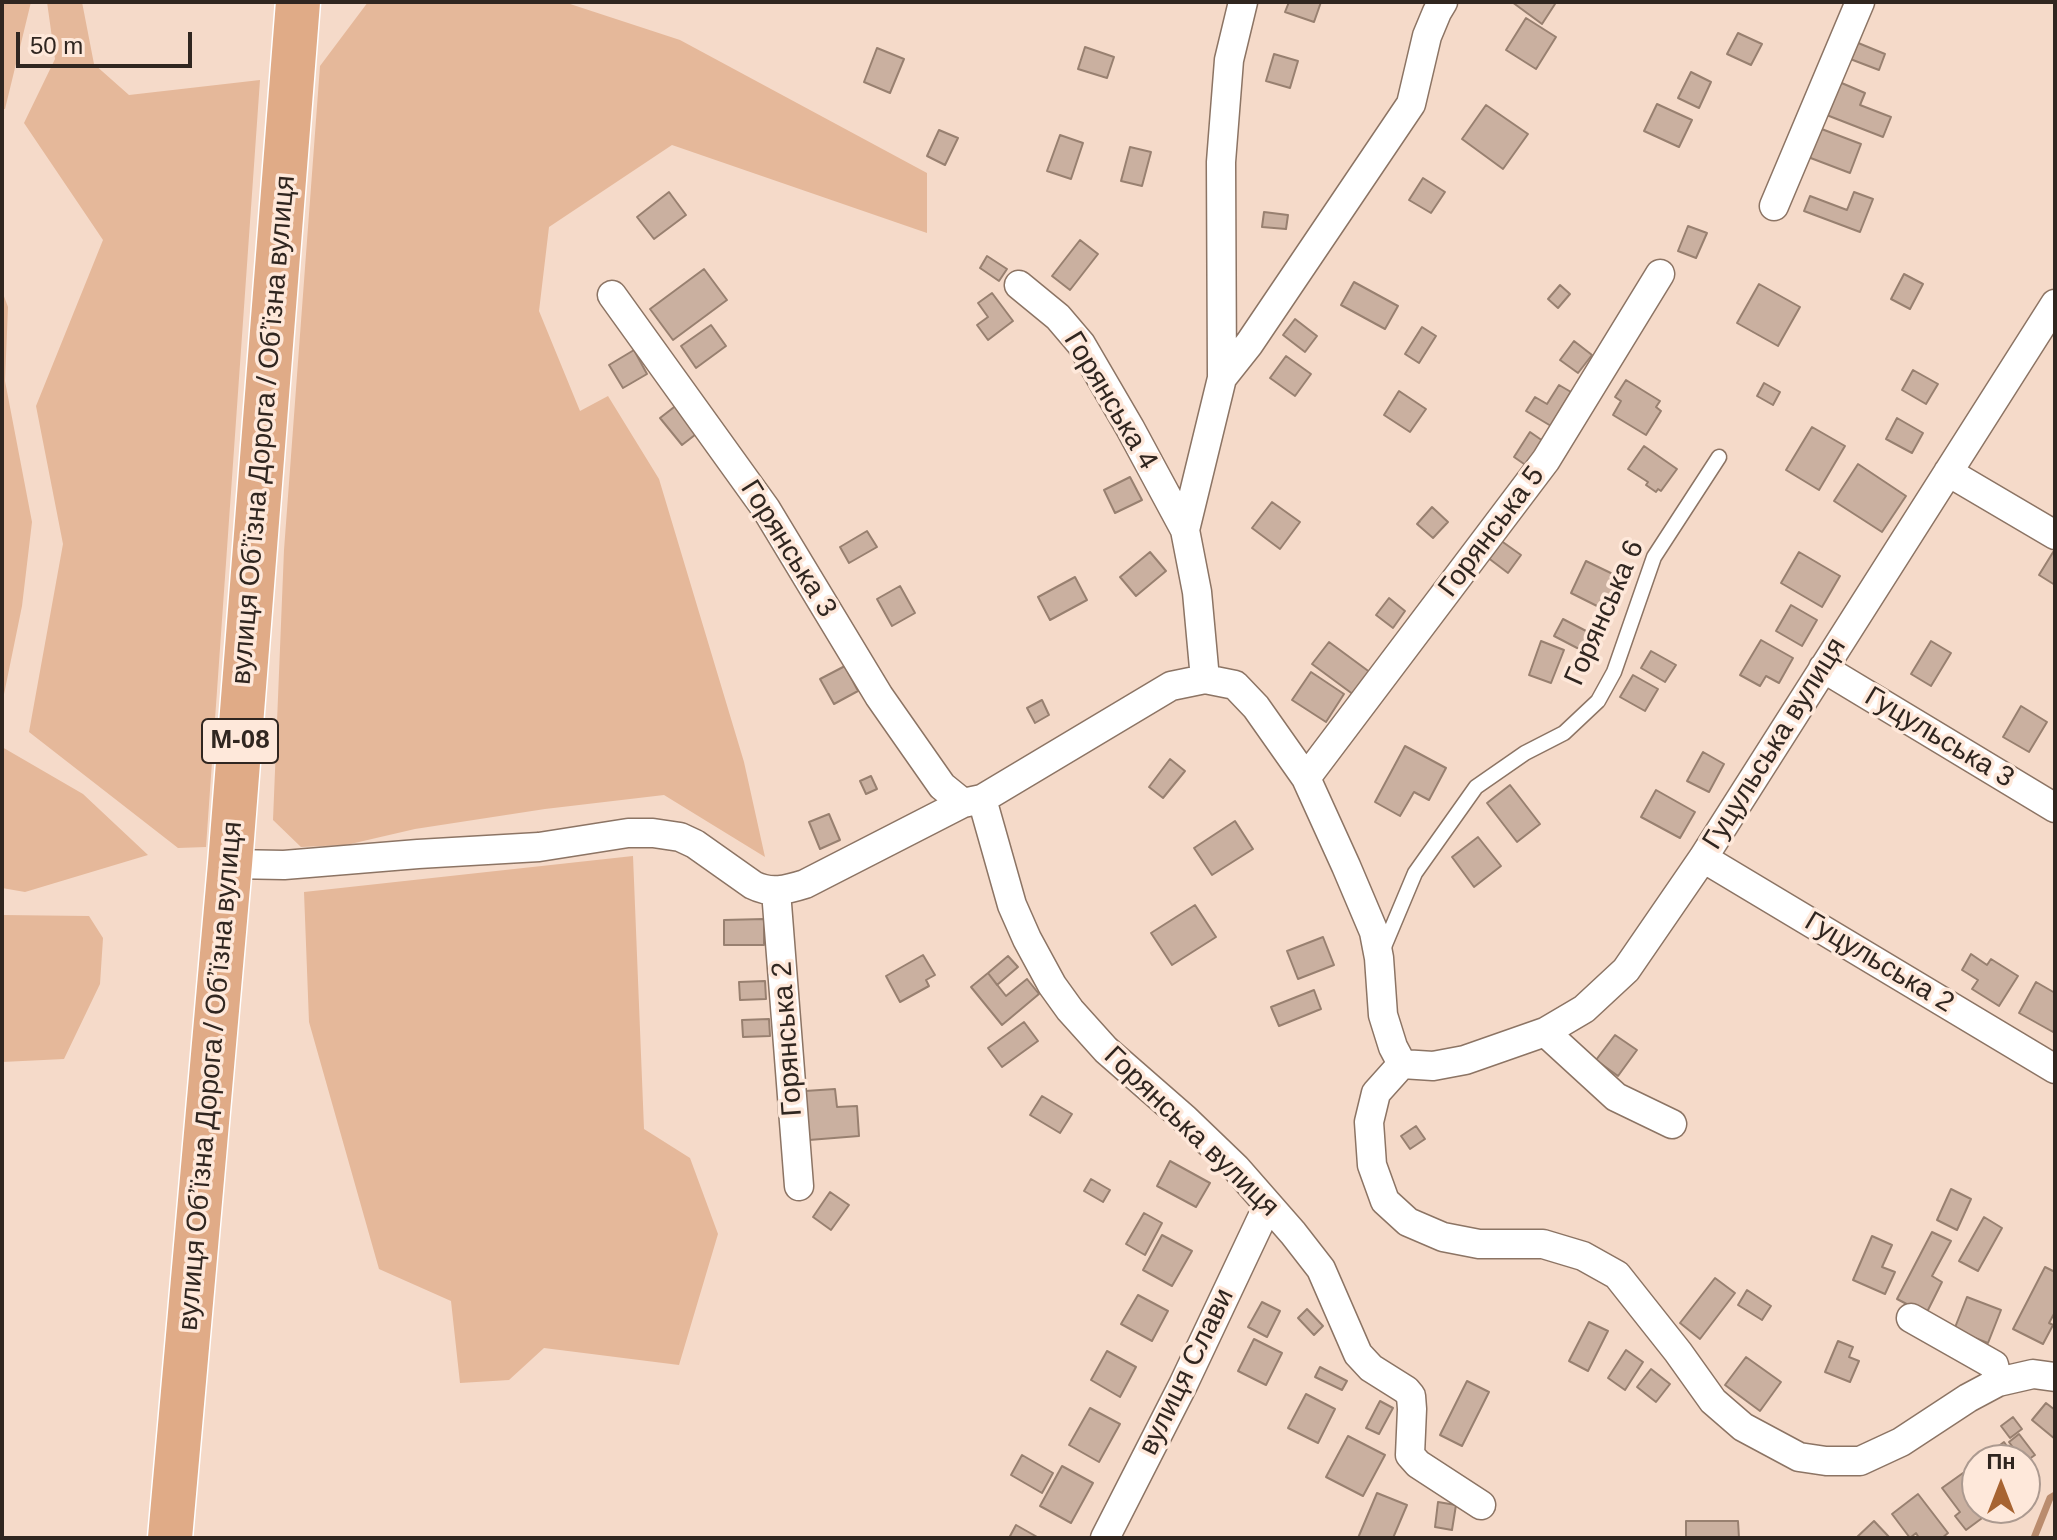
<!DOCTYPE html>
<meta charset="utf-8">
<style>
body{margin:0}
#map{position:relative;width:2057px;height:1540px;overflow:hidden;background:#f5dac9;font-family:Helvetica,sans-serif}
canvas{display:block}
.frame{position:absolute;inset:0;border:4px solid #302620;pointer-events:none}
.north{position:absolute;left:1961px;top:1444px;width:80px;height:80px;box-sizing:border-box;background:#fee8da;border:2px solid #ac9a90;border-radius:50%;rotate:0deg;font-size:22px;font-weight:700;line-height:32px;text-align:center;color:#302620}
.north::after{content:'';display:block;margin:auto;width:28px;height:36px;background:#a76432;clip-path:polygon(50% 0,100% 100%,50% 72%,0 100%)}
.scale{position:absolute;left:16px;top:32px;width:176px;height:36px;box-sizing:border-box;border:4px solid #302620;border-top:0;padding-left:10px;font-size:24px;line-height:28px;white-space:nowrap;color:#302620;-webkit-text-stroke:6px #fee8da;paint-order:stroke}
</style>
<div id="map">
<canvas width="2057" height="1540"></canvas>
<div class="frame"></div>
<div class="north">Пн</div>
<div class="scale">50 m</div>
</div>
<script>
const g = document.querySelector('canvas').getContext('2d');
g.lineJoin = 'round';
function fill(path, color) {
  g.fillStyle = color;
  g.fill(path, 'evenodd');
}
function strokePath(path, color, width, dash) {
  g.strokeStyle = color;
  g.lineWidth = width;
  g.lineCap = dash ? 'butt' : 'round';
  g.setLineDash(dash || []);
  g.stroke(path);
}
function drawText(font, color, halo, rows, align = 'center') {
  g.font = font + ' Helvetica,sans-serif';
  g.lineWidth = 7;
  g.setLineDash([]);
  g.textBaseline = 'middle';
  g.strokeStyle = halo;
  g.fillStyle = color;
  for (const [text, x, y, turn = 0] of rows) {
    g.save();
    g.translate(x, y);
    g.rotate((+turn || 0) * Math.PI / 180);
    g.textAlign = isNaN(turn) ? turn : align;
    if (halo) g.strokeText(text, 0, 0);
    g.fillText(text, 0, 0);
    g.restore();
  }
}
fill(new Path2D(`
 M2,2H31L5,109H2Z
 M47,2H82L94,64L129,95L260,80L206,847L178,848L29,732L63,544L36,406L103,240L24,123L55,59Z
 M368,2H564L680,40L927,173V233L672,145L549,227L539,311L580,411L608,396L659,479L744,762L765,857L664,795L545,809L415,829L346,845L301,847L273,820L284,550L320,66Z
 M2,291L8,307L5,381L32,522L22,606L2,704Z
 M2,747L83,794L148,855L25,892L2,888Z
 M633,856L644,1129L690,1158L718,1234L679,1365L544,1348L509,1380L460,1383L451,1301L379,1269L309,1022L304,892Z
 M3,915L89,916L103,938L100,984L64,1059L2,1062Z`), '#e5b89a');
strokePath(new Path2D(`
 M2034,1538L2050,1498L2055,1495`), '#ba8c6e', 7);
const building = new Path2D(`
 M1289,2H1321L1314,22L1285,12Z
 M1512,2H1552L1555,4L1542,24Z
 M1526,18L1556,37L1536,69L1506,50Z
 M1738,33L1762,44L1751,65L1727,54Z
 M1851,40L1885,54L1879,70L1845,57Z
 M1085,47L1114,57L1107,78L1078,69Z
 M877,48L904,59L890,93L864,82Z
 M1274,54L1298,61L1290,88L1266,81Z
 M1691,72L1711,82L1699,108L1678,98Z
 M1837,81L1865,93L1860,105L1891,117L1883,137L1824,114Z
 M1657,104L1692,120L1679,147L1644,131Z
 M1486,105L1528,134L1503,169L1462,139Z
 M1819,128L1861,144L1850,173L1808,157Z
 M939,130L958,138L945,165L927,156Z
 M1060,135L1083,143L1071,179L1047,171Z
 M1130,147L1151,152L1142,186L1121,181Z
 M1423,178L1445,192L1431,213L1409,200Z
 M669,192L686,215L654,239L637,217Z
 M1854,192L1873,199L1860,232L1804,211L1810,196L1847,210Z
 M1264,212L1288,215L1286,229L1262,227Z
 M1688,226L1707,233L1696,258L1678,251Z
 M1080,240L1098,254L1070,290L1052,276Z
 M987,256L1007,269L999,281L980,268Z
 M704,269L727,300L673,340L650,309Z
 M1904,274L1923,284L1910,309L1891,299Z
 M1354,282L1398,306L1385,329L1341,305Z
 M1759,284L1800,307L1778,346L1737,323Z
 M1560,285L1570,294L1558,308L1548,299Z
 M992,293L1013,321L988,340L977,325L988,317L978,303Z
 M1295,319L1317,336L1305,352L1283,335Z
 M711,325L726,346L696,368L681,346Z
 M1422,327L1436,336L1419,363L1405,354Z
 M1574,341L1592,355L1578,373L1560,360Z
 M634,350L647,374L623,388L609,365Z
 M1286,356L1311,374L1295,396L1270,378Z
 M1913,370L1938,384L1926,404L1902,390Z
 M1626,380L1660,401L1656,407L1661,411L1646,435L1613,415L1621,401L1615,397Z
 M1764,383L1780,392L1773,405L1757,396Z
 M1559,385L1571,392L1551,426L1526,411L1535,397L1547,404Z
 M1399,391L1426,409L1410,432L1384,415Z
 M678,404L700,431L682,445L660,418Z
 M1897,418L1923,433L1912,453L1886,439Z
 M1812,427L1845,446L1819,490L1786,470Z
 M1530,432L1543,441L1527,466L1514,457Z
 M1644,446L1677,469L1661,491L1658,489L1656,492L1646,485L1648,482L1628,469Z
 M1858,464L1906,496L1882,532L1834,501Z
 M1130,477L1142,500L1115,513L1104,490Z
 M1272,502L1300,522L1280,549L1252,528Z
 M1432,507L1448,522L1433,538L1417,524Z
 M867,531L877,547L849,563L840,547Z
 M1500,540L1521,555L1508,573L1487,557Z
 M2055,549V585L2039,575Z
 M1150,552L1166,571L1136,596L1120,577Z
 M1799,552L1840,576L1822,607L1781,583Z
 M1586,561L1619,577L1603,609L1571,593Z
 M1075,577L1087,600L1050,620L1038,597Z
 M900,586L915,613L892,626L877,599Z
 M1389,598L1405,611L1393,628L1376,615Z
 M1791,605L1817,620L1802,646L1776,631Z
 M1563,619L1590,633L1581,650L1554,636Z
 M1761,640L1793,658L1779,683L1766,676L1760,686L1740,675Z
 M1541,641L1564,650L1551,683L1529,675Z
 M1931,641L1951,653L1931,686L1911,674Z
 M1329,642L1371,673L1354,695L1312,664Z
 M1651,651L1676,665L1665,682L1641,668Z
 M845,666L858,691L834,704L820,679Z
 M1311,672L1344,694L1326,722L1292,700Z
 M1633,675L1658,689L1645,711L1620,697Z
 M1042,700L1049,715L1035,723L1027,708Z
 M2021,706L2047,722L2029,752L2003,737Z
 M1405,746L1446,768L1429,800L1414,792L1400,816L1375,802Z
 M1703,752L1724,764L1709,792L1687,781Z
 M1170,759L1185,771L1163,798L1149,787Z
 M871,776L877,789L866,794L860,781Z
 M1510,785L1540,824L1517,842L1487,803Z
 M1656,790L1695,812L1680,838L1641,817Z
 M829,814L840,840L820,849L809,822Z
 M1235,821L1253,849L1212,875L1194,848Z
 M1478,837L1501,866L1474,887L1452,857Z
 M1195,905L1216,937L1172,965L1151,933Z
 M764,919V945H724V920Z
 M1323,937L1334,965L1298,979L1287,951Z
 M1971,954L1987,965L1991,959L2018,976L1999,1006L1972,989L1978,980L1962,970Z
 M923,955L935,975L926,980L929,986L900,1002L886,976Z
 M1008,956L1018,967L997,985L988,973Z
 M988,973L1006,996L1027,979L1039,994L1002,1025L971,987Z
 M765,981L766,999L740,1000L739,982Z
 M2036,982L2055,993V1028L2053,1032L2019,1013Z
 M1314,990L1321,1009L1279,1026L1271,1007Z
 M769,1019L770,1036L743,1037L742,1020Z
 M1024,1022L1038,1041L1002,1067L988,1048Z
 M1615,1035L1637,1050L1618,1076L1596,1060Z
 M835,1089L837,1107L857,1106L859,1136L809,1140L805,1091Z
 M1042,1096L1072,1114L1060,1133L1030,1115Z
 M1416,1126L1425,1139L1410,1149L1401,1136Z
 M1170,1161L1210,1183L1196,1207L1157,1186Z
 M1091,1179L1110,1190L1103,1202L1084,1191Z
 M1951,1189L1971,1199L1957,1230L1937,1220Z
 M830,1192L849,1205L831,1230L813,1217Z
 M1144,1213L1162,1223L1145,1255L1126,1244Z
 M1984,1217L2002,1228L1978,1271L1959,1261Z
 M1932,1232L1951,1241L1932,1276L1942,1282L1926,1314L1897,1299Z
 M1162,1235L1192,1251L1172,1286L1143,1270Z
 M1872,1236L1892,1245L1882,1267L1895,1272L1885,1294L1853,1280Z
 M2045,1267L2055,1272V1312L2049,1323L2053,1325L2043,1344L2013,1329Z
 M1715,1278L1735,1293L1700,1339L1680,1323Z
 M1747,1290L1771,1306L1762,1320L1738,1305Z
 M1138,1295L1168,1311L1152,1341L1121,1324Z
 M1967,1297L2001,1310L1988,1343L1954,1330Z
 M1262,1302L1280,1311L1267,1337L1248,1327Z
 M1307,1309L1323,1326L1314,1335L1298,1318Z
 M1589,1322L1608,1331L1588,1371L1569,1361Z
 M1254,1339L1282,1353L1266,1385L1238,1371Z
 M1838,1341L1853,1347L1849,1357L1859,1361L1850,1382L1825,1372Z
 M1626,1350L1643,1362L1625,1390L1608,1378Z
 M1107,1351L1136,1367L1120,1397L1091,1380Z
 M1746,1357L1781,1382L1760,1411L1725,1385Z
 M1320,1367L1347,1381L1342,1390L1315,1377Z
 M1651,1369L1670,1384L1656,1402L1637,1387Z
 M1467,1381L1489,1392L1462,1446L1440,1435Z
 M1306,1394L1335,1409L1318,1443L1288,1428Z
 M1380,1401L1393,1408L1379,1434L1366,1428Z
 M2046,1403L2055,1410V1439L2032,1420Z
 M1090,1408L1120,1424L1099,1462L1069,1445Z
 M2013,1417L2022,1429L2010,1438L2001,1426Z
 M2019,1434L2035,1455L2025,1462V1460H2022L2009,1442Z
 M1348,1436L1385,1455L1363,1496L1326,1477Z
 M2004,1442L2017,1460H1980Z
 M1022,1455L1053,1473L1042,1493L1011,1475Z
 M1062,1466L1093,1483L1071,1523L1040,1506Z
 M1963,1473L1973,1488L1975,1487L1977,1489V1508H1991L1993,1510L1966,1530L1955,1516L1960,1512L1942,1488Z
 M1377,1493L1407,1505L1393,1538H1358Z
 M1918,1494L1948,1533L1942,1538H1919L1916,1533L1910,1538L1892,1514Z
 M1438,1502L1456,1505L1452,1530L1435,1527Z
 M1686,1521H1738L1739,1538H1686Z
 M1874,1521L1890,1538H1856Z
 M1016,1525L1039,1538H1009Z`);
fill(building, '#cab0a0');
strokePath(building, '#988070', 2);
const service = new Path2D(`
 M1381,954L1415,873L1476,787L1525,753L1564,733L1598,701L1614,672L1654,557L1719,457`);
const minor = new Path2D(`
 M1774,206L1860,2
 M1019,285L1058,317L1081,344L1130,428L1185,530
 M612,295L766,509L879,696L942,786L963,803
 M1222,378L1249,344L1411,104L1427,36L1437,12L1443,2
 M1948,472L2055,535
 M1823,668L2055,808
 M1205,679L1197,592L1185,530L1222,378L1221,162L1229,60L1243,2
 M1306,778L1546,460L1660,274
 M982,799L1171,686L1205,679L1235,685L1256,707L1306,778L1346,866L1374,932L1379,958L1383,1015L1393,1047L1402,1064L1376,1093L1369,1122L1372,1165L1385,1201L1408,1222L1443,1237L1479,1244H1543L1583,1256L1617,1275L1678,1352L1713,1401L1743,1427L1799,1457L1826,1461H1860L1901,1442L1968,1398L1998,1382L2033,1374L2055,1377
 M1703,858L2055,1069
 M230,864L284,865L418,854L539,847L628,833H653L680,837L695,844L753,885C771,894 786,890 805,884L963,803L982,799L1012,905L1027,939L1052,985L1070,1010L1106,1050L1185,1119L1236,1168L1293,1233L1321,1269L1358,1354L1371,1368L1406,1390L1411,1396L1412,1409L1410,1455L1418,1464L1481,1505
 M776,891L799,1186
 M1545,1032L1616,1097L1672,1124
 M1402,1064L1433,1066L1465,1060L1545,1032L1584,1009L1626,970L1703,858L2055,304
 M1911,1318L1994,1365L1998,1382
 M1105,1538L1183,1385L1268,1205`);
const trunk = new Path2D(`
 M170,1538L230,864L298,2`);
strokePath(service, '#8c7464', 17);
strokePath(minor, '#8c7464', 31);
strokePath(trunk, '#fff', 47);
strokePath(service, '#fff', 14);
strokePath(minor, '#fff', 28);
strokePath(trunk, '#e0ab87', 44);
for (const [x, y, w] of [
 [240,741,76]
]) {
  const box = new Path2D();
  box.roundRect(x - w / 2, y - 22, w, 44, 6);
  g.fillStyle = '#fee8da';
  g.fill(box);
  strokePath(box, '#302620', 2);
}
drawText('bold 26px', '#302620', null, [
 ["М-08",240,741]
]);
drawText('28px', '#302620', '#fee8da', [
 ["Горянська 4",1110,401,59],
 ["вулиця Обʼїзна Дорога / Обʼїзна вулиця",264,430,-85],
 ["Горянська 5",1492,532,-53],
 ["Горянська 3",788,549,58],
 ["Горянська 6",1605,613,-66],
 ["Гуцульська 3",1939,738,31],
 ["Гуцульська вулиця",1775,744,-58],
 ["Гуцульська 2",1879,963,31],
 ["Горянська 2",788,1039,-94],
 ["вулиця Обʼїзна Дорога / Обʼїзна вулиця",211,1076,-85],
 ["Горянська вулиця",1191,1132,44],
 ["вулиця Слави",1187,1372,-64]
]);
</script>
